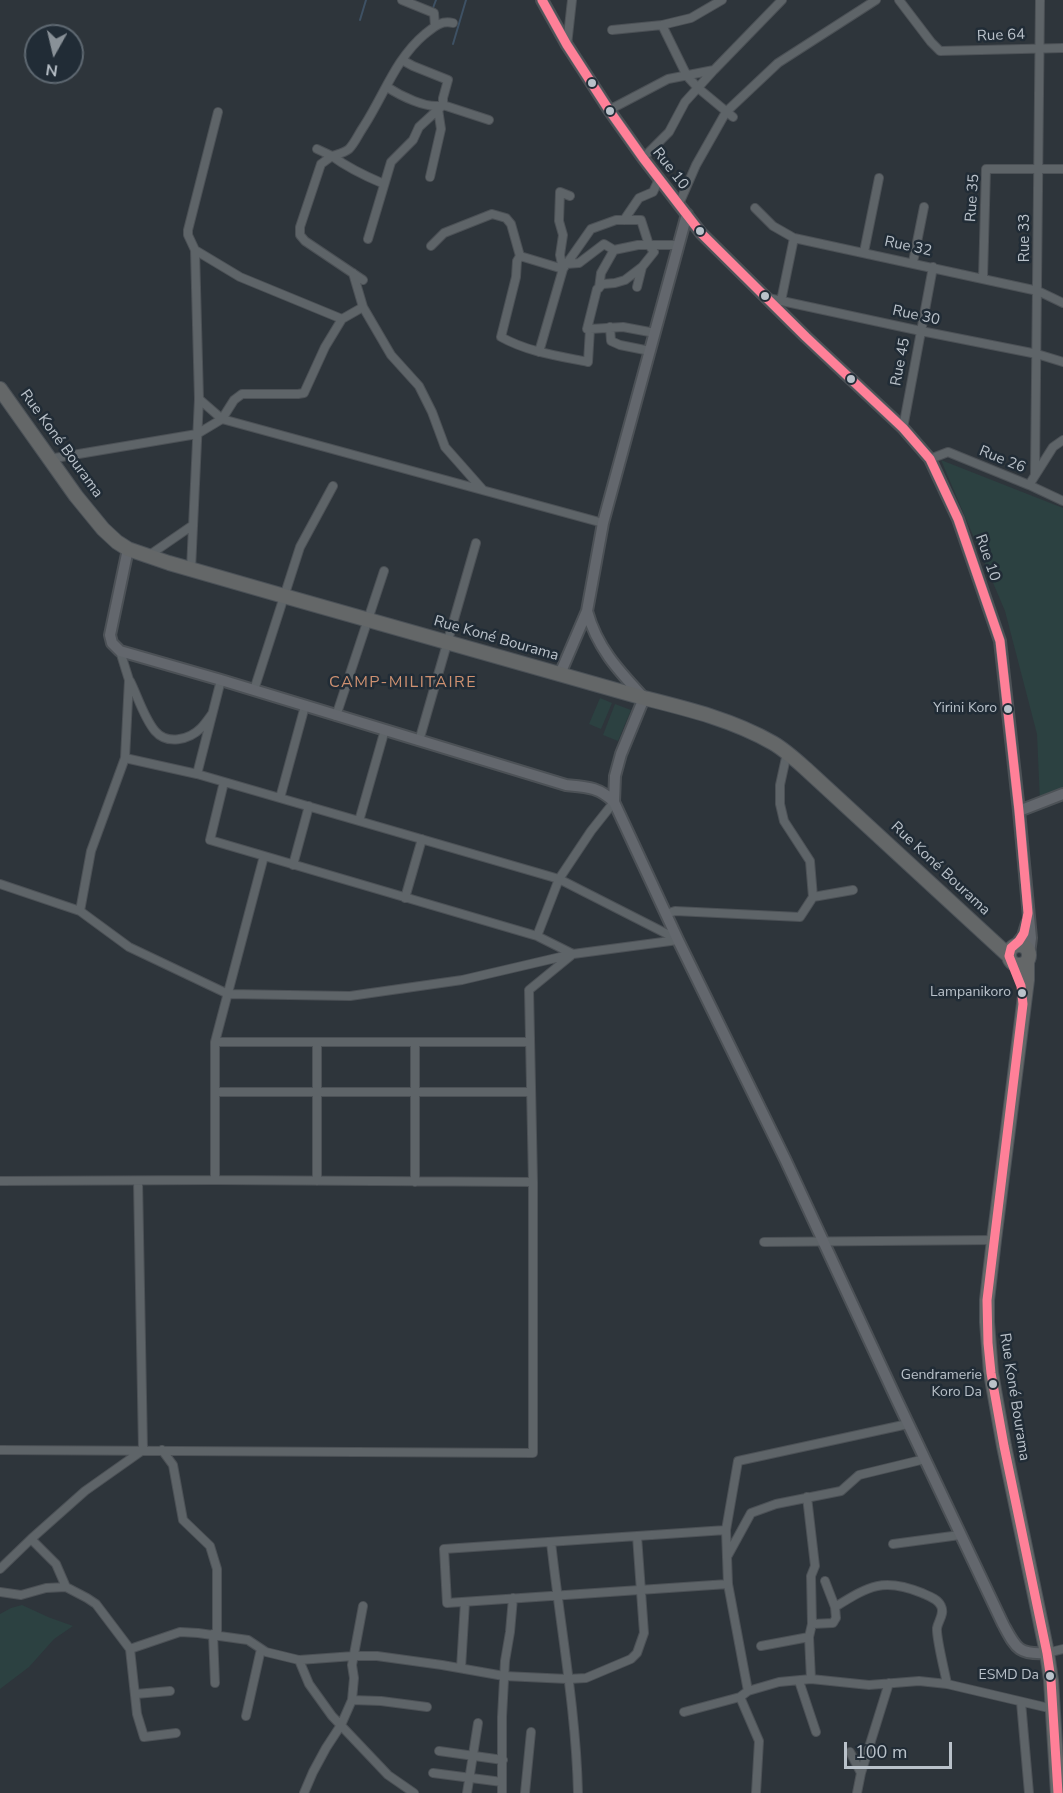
<!DOCTYPE html>
<meta charset="utf-8">
<style>
body{margin:0}
#map{position:relative;width:1063px;height:1793px;overflow:hidden;background:#2e353b;font-family:"Nunito Sans",sans-serif}
canvas{display:block}
.north{position:absolute;left:24px;top:24px;width:60px;height:60px;box-sizing:border-box;background:#212c36;border:2px solid #5e6871;border-radius:50%;rotate:188deg;font-size:16px;font-weight:700;line-height:24px;text-align:center;color:#bac2ca}
.north::after{content:'';display:block;margin:auto;width:21px;height:27px;background:#899198;clip-path:polygon(50% 0,100% 100%,50% 72%,0 100%)}
.scale{position:absolute;left:844px;top:1742px;width:108px;height:27px;box-sizing:border-box;border:3px solid #bac2ca;border-top:0;padding-left:8px;font-size:18px;line-height:21px;white-space:nowrap;color:#bac2ca;-webkit-text-stroke:4px #212c36;paint-order:stroke}
</style>
<div id="map">
<canvas width="1063" height="1793"></canvas>
<div class="north">N</div>
<div class="scale">100 m</div>
</div>
<script>
const g = document.querySelector('canvas').getContext('2d');
g.lineJoin = 'round';
function fill(path, color) {
  g.fillStyle = color;
  g.fill(path, 'evenodd');
}
function strokePath(path, color, width, dash) {
  g.strokeStyle = color;
  g.lineWidth = width;
  g.lineCap = dash ? 'butt' : 'round';
  g.setLineDash(dash || []);
  g.stroke(path);
}
function drawText(font, color, halo, rows, align = 'center') {
  g.font = font + ' "Nunito Sans",sans-serif';
  g.lineWidth = 5;
  g.setLineDash([]);
  g.textBaseline = 'middle';
  g.strokeStyle = halo;
  g.fillStyle = color;
  for (const [text, x, y, turn = 0] of rows) {
    g.save();
    g.translate(x, y);
    g.rotate((+turn || 0) * Math.PI / 180);
    g.textAlign = isNaN(turn) ? turn : align;
    if (halo) g.strokeText(text, 0, 0);
    g.fillText(text, 0, 0);
    g.restore();
  }
}
fill(new Path2D(`
 M941,460L1063,508V792L1040,802L1037,734L1005,611Z
 M600,698L612,703L601,729L589,724Z
 M615,704L631,710L618,741L603,735Z
 M22,1605L48,1617L73,1626L54,1639L29,1667L0,1689V1614L11,1608Z`), '#2c4141');
strokePath(new Path2D(`
 M433,8L436,0
 M360,20L366,0
 M453,44L466,0`), '#3e5164', 2);
const street = new Path2D(`
 M402,0L434,13L435,26
 M899,0L931,42L940,51L1063,48
 M662,25L687,76L698,88L733,117
 M612,30L662,25L691,18L722,0
 M567,45L572,0
 M387,87C399,95 428,110 443,105L489,120
 M609,110L668,79L714,70L782,0
 M317,149L332,156L321,164L300,227V235L305,241L363,280
 M332,156C338,154 344,153 349,149C355,143 359,133 364,126C384,95 396,58 425,34C434,27 441,20 453,23
 M332,156C348,168 365,176 384,184
 M643,158L669,132L685,102L713,71
 M430,177L441,129L438,109
 M679,204L696,165L726,112L778,63L876,0
 M755,208L773,226L794,238L1038,291L1063,303
 M624,220L639,198L653,192L659,179
 M368,239L391,162L413,140L419,127L443,105V98L448,80L413,66L402,60
 M431,246L444,233L492,214L506,218L511,224L520,256L517,261L516,277L501,337C528,352 558,356 588,362L590,329L623,327L655,333
 M195,250L240,277L342,319
 M864,252L879,178
 M520,256L563,269L560,255L563,235L559,221L560,192L570,196
 M913,262L924,207
 M566,264L579,263L604,244L614,250
 M353,273L363,307L391,355L419,386L432,412L445,447L483,490
 M983,278L986,169H1063
 M599,288L601,273L614,250L638,245H679
 M768,298L921,331L1037,354L1063,362
 M781,301L794,238
 M610,327L611,341L620,345L650,351
 M590,329H587L597,289L603,284L615,283L625,280L642,267
 M539,352L563,269L591,229L616,220H641L649,245L654,252L642,267L637,287
 M199,399L222,419L234,400L242,394H298L304,393L325,347L342,319L363,307
 M903,428L933,267
 M49,459L197,434L222,419L603,523
 M930,459L948,452L1029,485L1063,501
 M1035,475L1040,0
 M1029,485L1053,447L1063,440
 M148,556L193,525
 M191,569L199,399L195,250L188,235V230L218,112
 M120,651L129,680L125,758L91,851L80,911L129,947L228,994L350,996L462,980L573,954L678,940
 M130,681C138,697 144,718 155,731C167,745 189,740 201,728C205,724 209,718 212,714
 M254,690L300,547L333,486
 M336,716L384,571
 M419,741L476,543
 M125,758L197,774L559,879L677,939
 M197,774L221,680
 M280,798L305,706
 M359,821L384,733
 M293,865L309,806
 M0,884L80,911
 M813,897L853,890
 M405,898L422,839
 M666,914L675,911L800,917L813,897L810,861L784,821L780,804V785L787,753
 M537,936L559,879L591,831L614,802
 M215,1042H530
 M215,1092H531
 M215,1180V1042L264,856
 M0,1181L215,1180L533,1182
 M317,1181V1042
 M415,1182V1042
 M764,1242L994,1240
 M0,1450L533,1453V1182L529,990L573,954L537,936L210,840L224,782
 M162,1450L173,1465L183,1520L210,1546L217,1569V1634
 M807,1497L815,1566L811,1576L812,1624L809,1637L811,1679
 M726,1530L444,1549L447,1603L728,1584
 M31,1539L56,1564L66,1587
 M551,1542C560,1625 576,1709 578,1793
 M893,1544L960,1535
 M728,1555L751,1513L776,1504L841,1491L859,1475L925,1459
 M0,1569L31,1539L85,1491L143,1450L138,1181
 M825,1581L835,1607
 M0,1592L21,1595L46,1588L66,1587L87,1598L96,1604L130,1649L137,1714L144,1737L176,1733
 M812,1624L833,1623L836,1618L835,1607C869,1586 883,1577 922,1593C929,1596 938,1599 941,1606C945,1614 938,1621 937,1628C936,1638 945,1672 947,1684
 M213,1634L215,1683
 M761,1646L809,1637
 M130,1649L180,1632L198,1633L248,1640L266,1652L299,1660L354,1656H377L442,1665L504,1676L568,1679L586,1678L631,1659L637,1653L644,1633L637,1536
 M1047,1653L1063,1649
 M299,1660L309,1684L332,1716L388,1775L414,1793
 M461,1668L465,1602
 M799,1681L816,1732
 M748,1691L728,1584L726,1530L738,1461L908,1424
 M136,1694L170,1691
 M740,1697L759,1741L756,1793
 M352,1700L381,1701L427,1707
 M1021,1702L1029,1793
 M684,1712L740,1697L748,1691L779,1682L811,1679L869,1685L919,1681L947,1684L1053,1709
 M246,1716L261,1649
 M439,1751L503,1760
 M850,1752L861,1773
 M433,1773L502,1782
 M304,1793L313,1772L326,1748L341,1725L352,1700L354,1678L352,1665L363,1606
 M467,1793L478,1723
 M502,1793V1717L505,1661L510,1632L513,1598
 M525,1793L531,1732
 M857,1793L861,1773L889,1683`);
const secondary = new Path2D(`
 M542,0L567,45L609,110L643,158L701,233L806,337L903,428L930,459L958,519L1000,641L1019,811L1031,938L1029,954
 M128,549L110,635L112,643L120,651L221,680L566,785C587,787 599,787 614,802L678,940L785,1159L895,1396L1003,1624C1016,1648 1018,1655 1047,1653
 M587,611C597,648 619,671 644,698L621,754L615,776L614,802
 M560,674L587,611L603,523L687,214
 M1019,811L1063,794
 M1016,945L1023,936L1027,923`);
const highway = new Path2D(`
 M0,389L76,496L103,529L117,542L128,549L169,563L284,596L644,698C688,709 733,720 773,743C785,750 796,760 806,769L1009,956
 M1009 955a10 10 0 1 1 20 0a10 10 0 1 1-20 0Z
 M1027,961V980L994,1240L987,1300V1322L991,1373L1004,1446L1047,1653L1051,1680L1058,1793`);
strokePath(street, '#4c5156', 10);
strokePath(secondary, '#4c5156', 14);
strokePath(highway, '#4b5157', 16);
strokePath(street, '#5e6468', 8);
strokePath(secondary, '#63676d', 10);
strokePath(highway, '#646768', 14);
strokePath(new Path2D(`
 M542,0L567,45L609,110L643,158L701,233L806,337L903,428L930,459L958,519L1000,641L1019,811L1028,913L1024,933L1019,941L1011,948L1009,956L1021,986L1023,1004L987,1300L988,1343L991,1373L1004,1446L1047,1653L1051,1680L1058,1793`), '#ff8098', 9);
for (const [x, y, r, color] of [
 [592,83,5,"#bac2ca"],
 [610,111,5,"#bac2ca"],
 [700,231,5,"#bac2ca"],
 [765,296,5,"#bac2ca"],
 [851,379,5,"#bac2ca"],
 [1008,709,5,"#bac2ca"],
 [1022,993,5,"#bac2ca"],
 [993,1384,5,"#bac2ca"],
 [1050,1676,5,"#bac2ca"]
]) {
  const dot = new Path2D();
  dot.arc(x, y, r, 0, 2 * Math.PI);
  g.fillStyle = color;
  g.fill(dot);
  strokePath(dot, '#212c36', 2);
}
drawText('14px', '#bac2ca', '#212c36', [
 ["Yirini Koro",997,709],
 ["Lampanikoro",1011,993],
 ["Gendramerie",982,1376],
 ["Koro Da",982,1393],
 ["ESMD Da",1039,1676]
], 'right');
drawText('15px', '#bac2ca', '#212c36', [
 ["Rue 64",1001,36,-2],
 ["Rue 10",670,169,52],
 ["Rue 35",973,198,-86],
 ["Rue 33",1025,238,-90],
 ["Rue 32",908,247,12],
 ["Rue 30",916,316,12],
 ["Rue 45",901,362,-79],
 ["Rue Koné Bourama",61,444,54],
 ["Rue 26",1002,460,22],
 ["Rue 10",987,558,71],
 ["Rue Koné Bourama",496,639,16],
 ["Rue Koné Bourama",940,869,43],
 ["Rue Koné Bourama",1014,1397,81]
]);
g.letterSpacing = '1.5px';
drawText('16px', '#ce9171', '#212c36', [
 ["CAMP-MILITAIRE",403,683]
]);
g.letterSpacing = '0px';
</script>
